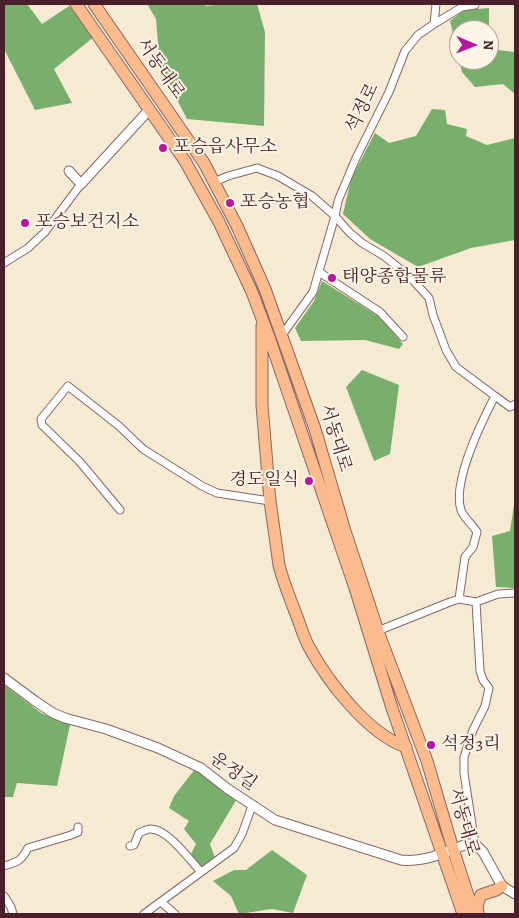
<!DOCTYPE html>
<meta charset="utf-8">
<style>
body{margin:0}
#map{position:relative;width:519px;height:918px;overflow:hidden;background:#f6ead3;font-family:Alegreya,serif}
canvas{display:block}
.frame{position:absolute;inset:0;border:5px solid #4a1f2b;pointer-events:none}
.north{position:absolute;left:449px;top:20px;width:50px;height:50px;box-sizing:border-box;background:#fcf5e5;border:1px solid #b59f9b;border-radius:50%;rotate:91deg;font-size:14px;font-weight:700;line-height:20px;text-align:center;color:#4a1f2b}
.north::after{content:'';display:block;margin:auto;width:18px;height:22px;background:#b5179e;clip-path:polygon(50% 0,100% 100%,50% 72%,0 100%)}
</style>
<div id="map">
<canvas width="519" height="918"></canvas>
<div class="frame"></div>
<div class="north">N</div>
</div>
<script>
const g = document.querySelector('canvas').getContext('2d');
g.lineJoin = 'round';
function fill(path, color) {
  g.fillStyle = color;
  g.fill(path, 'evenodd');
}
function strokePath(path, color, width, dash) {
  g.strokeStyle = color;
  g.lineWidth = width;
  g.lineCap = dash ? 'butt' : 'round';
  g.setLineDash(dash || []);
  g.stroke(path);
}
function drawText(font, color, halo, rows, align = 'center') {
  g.font = font + ' Alegreya,"Noto Serif KR",serif';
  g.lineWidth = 4;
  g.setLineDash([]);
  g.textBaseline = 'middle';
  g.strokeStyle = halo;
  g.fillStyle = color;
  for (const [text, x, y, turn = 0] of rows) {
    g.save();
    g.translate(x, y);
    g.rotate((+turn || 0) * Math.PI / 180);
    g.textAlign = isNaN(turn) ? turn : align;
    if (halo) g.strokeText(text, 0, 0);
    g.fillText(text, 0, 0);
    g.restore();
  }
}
fill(new Path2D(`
 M4,4H27L42,24L69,6L94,37L54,69L72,103L35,110L4,49Z
 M147,4H205L206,6L225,4H257L265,32L264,126L187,119L160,67L156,19Z
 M489,8V30H459V59L450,21L464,10Z
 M489,49L515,52V94L503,84L475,87L462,72L459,60H489Z
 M432,109L445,110L447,124L467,129L466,136L487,145L515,138V240L471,248L418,267L370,239L343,214L351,179L375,133L389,143L416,136Z
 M322,281L378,316L403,344L399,349L365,340L301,341L295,328L314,301Z
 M362,370L399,385L390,454L374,461L346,387Z
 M515,498V588L496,587L492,536L510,531Z
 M4,685L41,713L70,725L57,786L17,783L13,797H4Z
 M195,769L241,792L210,844L215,858L201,868L191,854L196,844L184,829L189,821L169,808L174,796Z
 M272,850L307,875L293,913L272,909L239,914L231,896L213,881L234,870H246Z`), '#78af6c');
const minor = new Path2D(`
 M434,24L436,4
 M214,182L228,176L257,168L278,176L312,196L335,216L349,232L362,243L384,256L409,276L429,298L433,315L446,350L456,367L495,396
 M4,263L28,248L45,232L81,184
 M319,272L380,312L403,337
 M282,335L313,292L335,216L338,201L356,158L389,92L405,51L418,35L434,24L462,7L475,5
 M120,510L80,462L42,425L41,419L68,386L119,426L143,449L202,486L217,493L270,501
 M459,599L465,557L473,547L477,532C473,525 463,517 461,510C452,482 482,421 495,396L510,407L515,404
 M476,602L498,594L515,593
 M375,632L450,602L459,599L476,602L480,671L483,680L489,688L485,706L473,730L464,757V773L475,844
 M130,846L134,845L139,833C142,832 147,829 150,829C167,828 190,860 200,871
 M4,866C18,862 21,861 28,848L71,835L78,832V827
 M4,896L11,907L13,914
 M161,902L175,914
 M144,914L234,848L242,834L252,806`);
const tertiary = new Path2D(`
 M69,171L81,184L149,110
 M4,678L35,701L53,713L65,718L106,729L158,748L201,768L228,789L275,820L401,860C425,863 445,852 467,844H475L483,852L502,886L515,894`);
const primary = new Path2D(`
 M76,4L185,161L219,222L252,292L270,340L355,588L392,708L463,914
 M94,4L204,163L237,226L265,289L315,429L345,531L379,634L427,761L453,849L474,914
 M262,326V405L270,501L279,565C284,585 292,603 299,622C302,631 305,640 309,647C328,682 368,734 406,747
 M478,914L477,905L481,895L496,890L502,886`);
strokePath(minor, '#866666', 9);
strokePath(tertiary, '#866666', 11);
strokePath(primary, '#866666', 13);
strokePath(minor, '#fff', 7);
strokePath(tertiary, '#fff', 9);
strokePath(primary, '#fbbb8c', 11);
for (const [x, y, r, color] of [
 [163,148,5,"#b5179e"],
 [230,203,5,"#b5179e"],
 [25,223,5,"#b5179e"],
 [332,278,5,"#b5179e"],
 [309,481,5,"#b5179e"],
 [431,745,5,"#b5179e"]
]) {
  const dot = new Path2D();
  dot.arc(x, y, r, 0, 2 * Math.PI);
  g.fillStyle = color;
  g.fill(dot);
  strokePath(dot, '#fcf5e5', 2);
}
drawText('18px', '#4a1f2b', '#fcf5e5', [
 ["서동대로",160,69,55],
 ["석정로",363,108,-64],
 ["서동대로",335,438,73],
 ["운정길",233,772,35],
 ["서동대로",463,822,74]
]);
drawText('18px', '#4a1f2b', '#fcf5e5', [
 ["포승읍사무소",173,148],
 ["포승농협",240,203],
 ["포승보건지소",35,223],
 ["태양종합물류",342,278],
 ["경도일식",299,481,"right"],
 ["석정3리",441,745]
], 'left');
</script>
